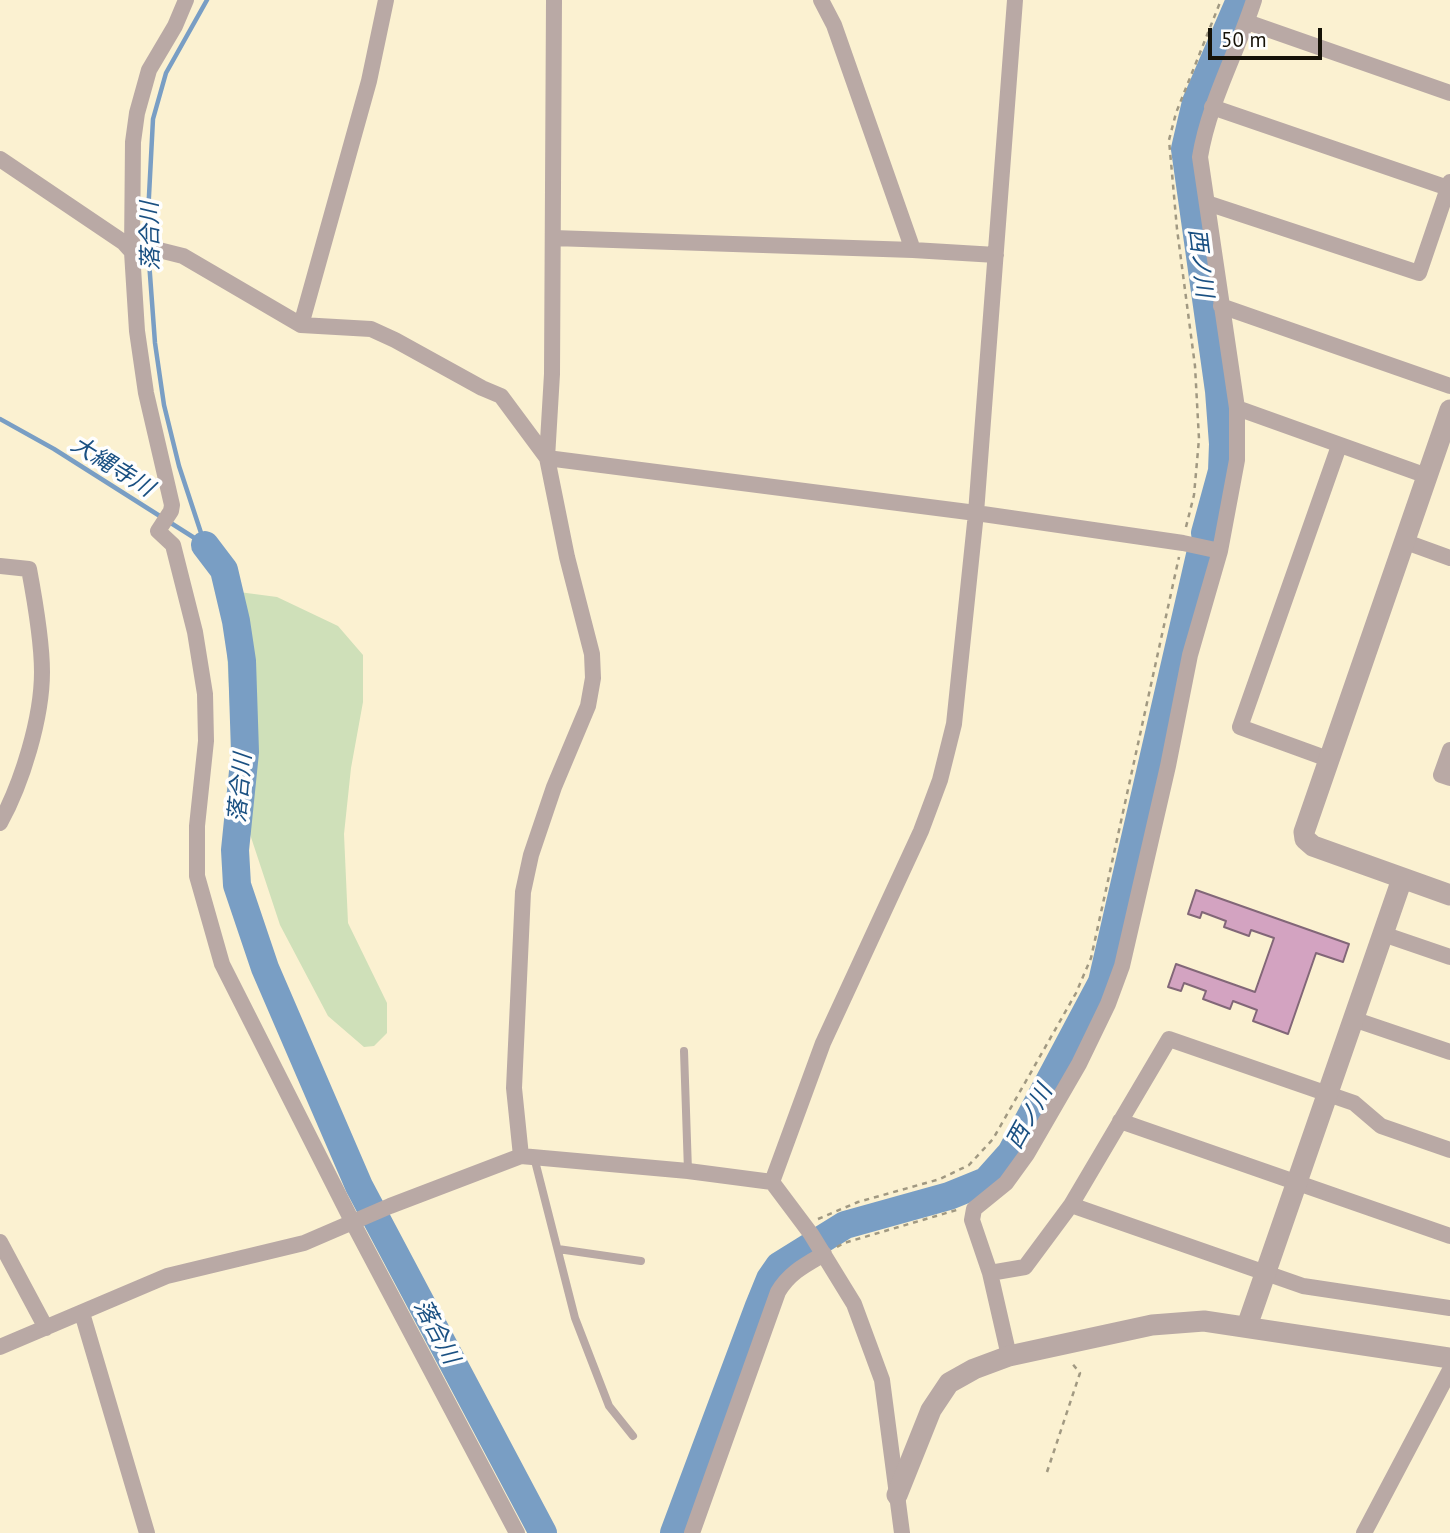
<!DOCTYPE html>
<meta charset="utf-8">
<style>
body{margin:0}
#map{position:relative;width:1450px;height:1533px;overflow:hidden;background:#fbf1d1;font-family:"PT Sans",sans-serif}
canvas{display:block}
.scale{position:absolute;left:1208px;top:28px;width:114px;height:32px;box-sizing:border-box;border:4px solid #161207;border-top:0;padding-left:9px;font-size:21px;line-height:24px;white-space:nowrap;color:#161207;-webkit-text-stroke:5px #fefefe;paint-order:stroke}
</style>
<div id="map">
<canvas width="1450" height="1533"></canvas>
<div class="scale">50 m</div>
</div>
<script>
const g = document.querySelector('canvas').getContext('2d');
g.lineJoin = 'round';
function fill(path, color) {
  g.fillStyle = color;
  g.fill(path, 'evenodd');
}
function strokePath(path, color, width, dash) {
  g.strokeStyle = color;
  g.lineWidth = width;
  g.lineCap = dash ? 'butt' : 'round';
  g.setLineDash(dash || []);
  g.stroke(path);
}
function drawText(font, color, halo, rows, align = 'center') {
  g.font = font + ' "PT Sans","Noto Sans JP",sans-serif';
  g.lineWidth = 7;
  g.setLineDash([]);
  g.textBaseline = 'middle';
  g.strokeStyle = halo;
  g.fillStyle = color;
  for (const [text, x, y, turn = 0] of rows) {
    g.save();
    g.translate(x, y);
    g.rotate((+turn || 0) * Math.PI / 180);
    g.textAlign = isNaN(turn) ? turn : align;
    if (halo) g.strokeText(text, 0, 0);
    g.fillText(text, 0, 0);
    g.restore();
  }
}
fill(new Path2D(`
 M239,592L277,597L338,626L363,655V702L351,768L344,834L348,923L387,1003V1033L374,1046L364,1047L328,1016L280,925L243,813L231,725L226,634Z`), '#cfe0b9');
strokePath(new Path2D(`
 M0,419L54,449L204,544
 M205,545L179,466L164,405L155,343L147,234L153,119L166,73L207,0`), '#799ec4', 4.5);
strokePath(new Path2D(`
 M1205,533L1222,471L1223,444L1219,391L1185,149L1196,102L1240,0
 M205,545L224,570L236,621L242,661L245,752L235,850L237,885L265,968L359,1186L543,1533
 M674,1533L759,1306L770,1279L779,1266L845,1225L949,1196L986,1181L1011,1153L1102,982L1200,555`), '#799ec4', 28);
const building = new Path2D(`
 M1196,890L1349,944L1343,962L1316,953L1288,1034L1253,1021L1257,1010L1233,1001L1230,1009L1203,999L1206,991L1184,983L1181,991L1168,987L1176,964L1255,992L1274,938L1251,930L1249,936L1224,927L1226,921L1202,912L1200,918L1188,914Z`);
fill(building, '#d3a3c1');
strokePath(building, '#826778', 2);
strokePath(new Path2D(`
 M1186,527L1194,495L1199,439L1195,366L1177,229L1169,140L1176,113L1221,0
 M818,1219L858,1202L940,1179L969,1165L993,1139L1076,993L1091,958L1179,557
 M837,1247L844,1243L960,1209
 M1047,1472L1080,1373L1070,1361`), '#a19982', 2.5, [5, 5]);
strokePath(new Path2D(`
 M684,1051L688,1171
 M534,1157L575,1318L609,1406L633,1436
 M558,1249L641,1261`), '#b9a9a5', 8);
strokePath(new Path2D(`
 M186,0L175,26L149,70L137,113L133,142L132,252L137,331L146,393L172,505L171,511L158,531L173,545L195,632L205,694L206,741L197,826V876L222,964L353,1223L517,1533
 M821,0L834,25L913,250
 M1247,22L1450,93
 M1212,107L1448,188
 M0,159L123,242L132,252
 M1207,203L1419,273L1450,182
 M553,238L913,250L996,255
 M132,252L159,250L183,256L301,325L371,329L395,340L482,388L501,396L547,458L976,513L1183,543L1220,551
 M1221,306L1450,386
 M301,325L369,81L386,0
 M1237,408L1427,476
 M1406,542L1450,558
 M0,566L29,569C35,601 42,640 42,672C42,718 22,783 0,823
 M1450,750L1441,775L1450,778
 M1328,759L1240,727L1339,446
 M1383,934L1450,957
 M1353,1019L1450,1052
 M1120,1121L1450,1236
 M521,1156L514,1088L523,892L531,855L554,787L588,706L593,678L592,654L567,557L547,458L552,374L554,0
 M772,1182L823,1043L921,831L940,780L954,724L976,513L1015,0
 M1071,1205L1303,1286L1450,1308
 M0,1242L46,1328
 M990,1273L1025,1267L1071,1205L1169,1039L1354,1103L1381,1126L1450,1150
 M82,1313L147,1533
 M0,1347L167,1276L304,1243L390,1206L521,1156L688,1171L772,1182L811,1234L854,1304L882,1380L902,1533
 M1009,1356L990,1273L972,1220L974,1209L1006,1183L1027,1154L1079,1064L1108,1004L1122,966L1168,766L1190,655L1220,551L1237,460V408L1200,157C1209,102 1237,53 1254,0
 M692,1533L778,1292C789,1273 805,1265 824,1254
 M1364,1533L1450,1370`), '#b9a9a5', 16);
strokePath(new Path2D(`
 M1450,410L1304,832L1305,839L1313,846L1450,895
 M1247,1326L1402,879
 M897,1495L931,1410L949,1383L974,1369L1009,1356L1152,1325L1204,1321L1450,1358`), '#b9a9a5', 21);
drawText('italic 23px', '#1a5082', '#fefefe', [
 ["落合川",151,236,-91],
 ["西ノ川",1200,263,83],
 ["大縄寺川",112,467,32],
 ["落合川",241,788,-85],
 ["西ノ川",1030,1117,-61],
 ["落合川",436,1332,62]
]);
</script>
